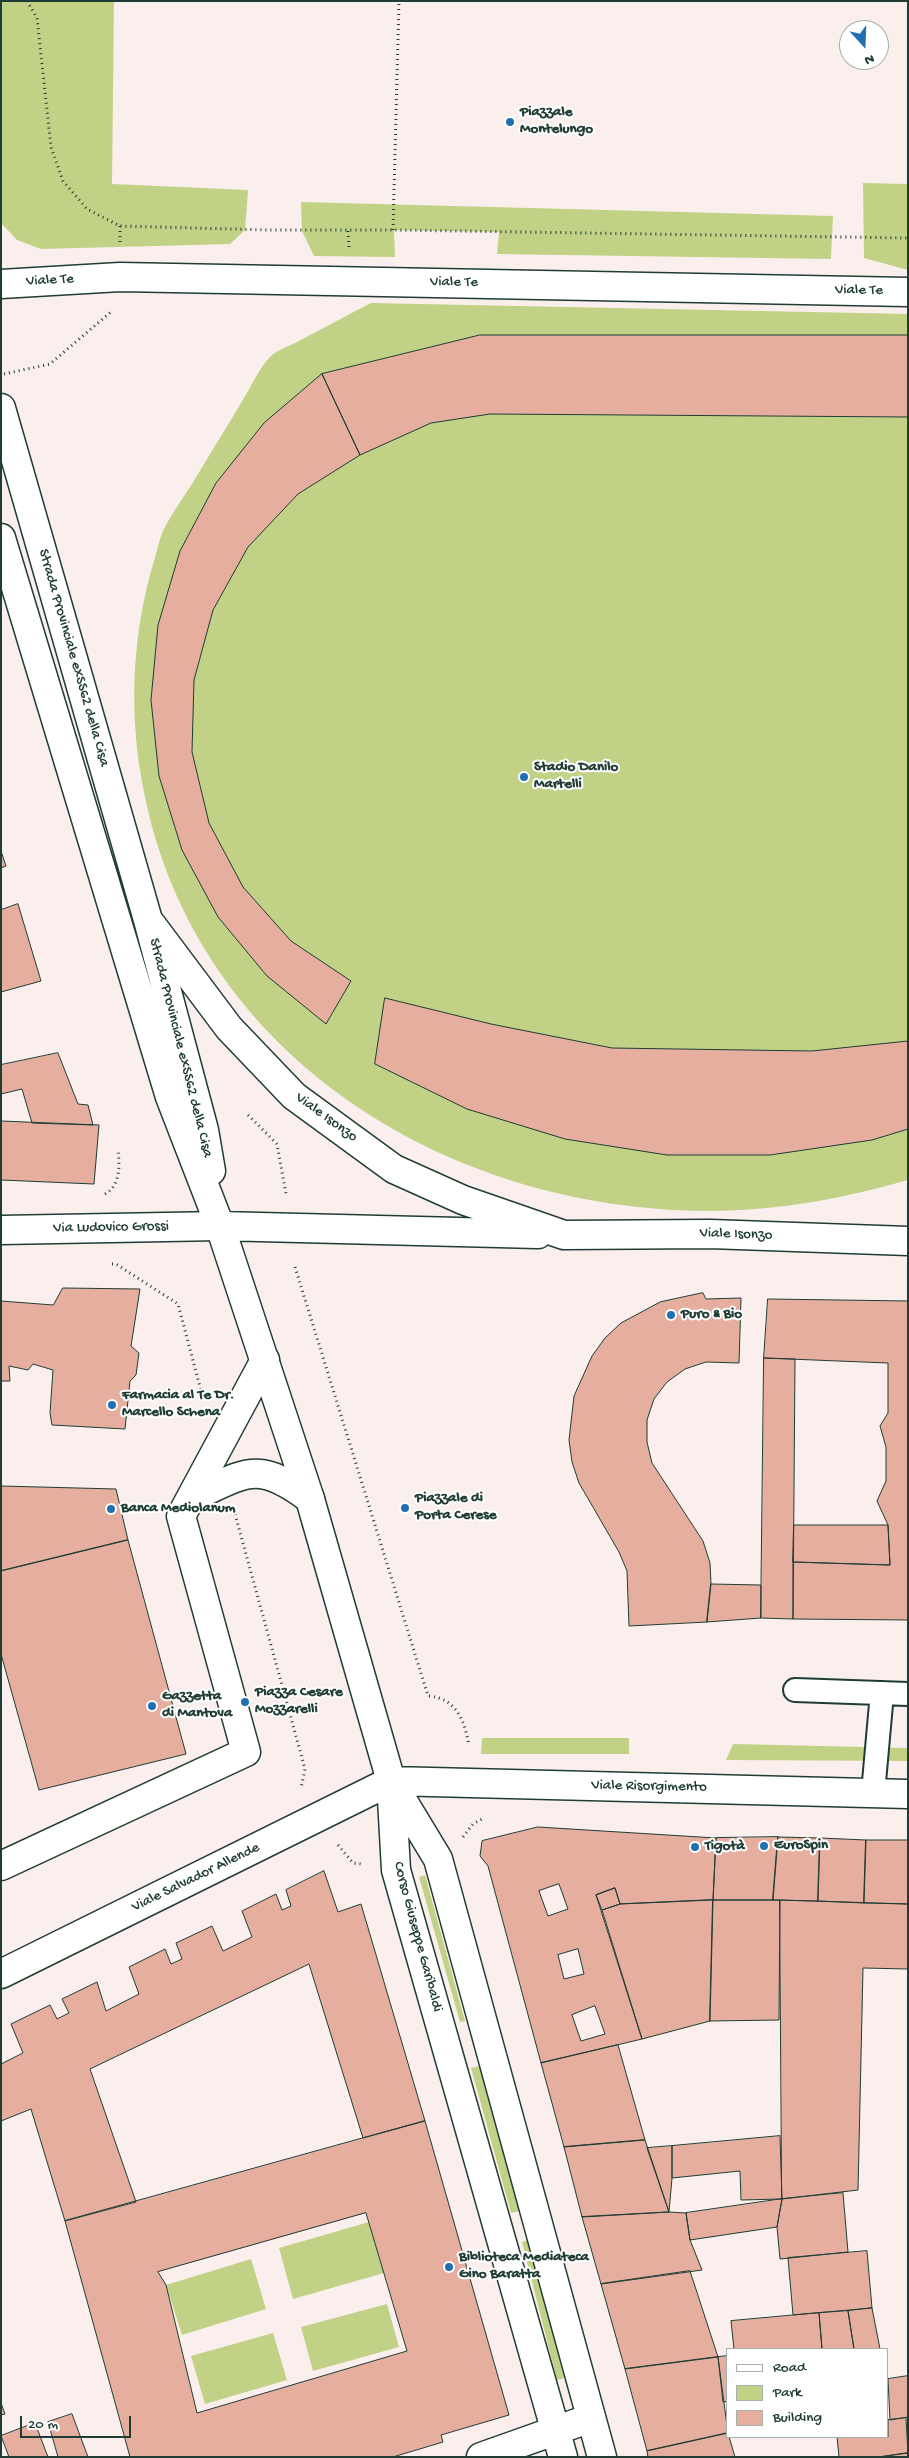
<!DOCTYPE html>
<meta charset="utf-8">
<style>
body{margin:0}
#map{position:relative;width:909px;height:2458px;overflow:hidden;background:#faefec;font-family:"Gochi Hand",sans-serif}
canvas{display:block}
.frame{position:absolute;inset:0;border:2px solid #1f3d34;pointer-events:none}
.legend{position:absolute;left:726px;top:2348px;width:162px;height:90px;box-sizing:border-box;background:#fff;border:1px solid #a5b1ae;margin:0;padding:6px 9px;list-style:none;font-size:15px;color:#1f3d34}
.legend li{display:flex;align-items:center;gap:10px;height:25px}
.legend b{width:25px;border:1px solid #a5b1ae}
.north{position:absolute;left:839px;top:20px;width:50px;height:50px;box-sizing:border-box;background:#fff;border:1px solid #a5b1ae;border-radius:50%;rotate:160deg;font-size:14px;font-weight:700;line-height:20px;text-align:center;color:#1f3d34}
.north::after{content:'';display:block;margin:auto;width:18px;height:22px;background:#1f6fb2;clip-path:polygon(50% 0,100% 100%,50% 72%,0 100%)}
.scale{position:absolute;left:20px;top:2416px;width:111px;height:22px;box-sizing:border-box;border:2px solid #1f3d34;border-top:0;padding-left:6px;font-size:15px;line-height:18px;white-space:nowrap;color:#1f3d34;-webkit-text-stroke:4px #fff;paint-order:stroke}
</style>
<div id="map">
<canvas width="909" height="2458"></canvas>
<div class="frame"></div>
<ul class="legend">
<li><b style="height:6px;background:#fff"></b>Road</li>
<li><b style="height:14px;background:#c1d287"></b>Park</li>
<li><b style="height:14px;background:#e6ae9e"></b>Building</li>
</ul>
<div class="north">N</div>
<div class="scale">20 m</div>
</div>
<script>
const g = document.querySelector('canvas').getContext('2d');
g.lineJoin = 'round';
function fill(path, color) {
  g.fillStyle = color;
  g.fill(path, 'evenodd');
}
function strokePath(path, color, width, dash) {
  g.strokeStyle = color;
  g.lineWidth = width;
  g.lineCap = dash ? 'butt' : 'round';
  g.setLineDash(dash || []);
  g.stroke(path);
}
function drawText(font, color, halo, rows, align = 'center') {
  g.font = font + ' "Gochi Hand",sans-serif';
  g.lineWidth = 4;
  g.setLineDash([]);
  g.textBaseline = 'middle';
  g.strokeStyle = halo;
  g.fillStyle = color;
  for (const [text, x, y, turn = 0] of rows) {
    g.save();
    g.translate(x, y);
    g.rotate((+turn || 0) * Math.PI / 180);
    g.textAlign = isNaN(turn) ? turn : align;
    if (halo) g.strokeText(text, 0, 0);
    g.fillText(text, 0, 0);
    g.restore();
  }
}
fill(new Path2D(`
 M1,1H114L112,184L248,190L245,230L230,244L41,249L17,240L1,223Z
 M863,183L908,184V270L864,258Z
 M301,202L833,216L831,259L497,254L499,232L394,230L395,257L314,256L302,231Z
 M371,303L908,314V1180C845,1198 782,1210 716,1211C448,1213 187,1054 141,776C129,705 133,630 154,561C157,551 159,540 163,531C171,515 182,499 192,484C209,455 227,427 244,398C252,385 259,369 269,358C275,351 287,347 295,343C321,329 346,316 371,303Z
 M482,1738H629V1754H481Z
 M733,1744L908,1748V1761L726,1760Z
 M425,1875L465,2021L460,2022L419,1877Z
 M480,2066L519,2211L511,2213L471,2068Z
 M369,2222L384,2273L293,2299L279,2248Z
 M529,2240L564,2378L557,2380L522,2242Z
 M251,2259L266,2309L182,2335L166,2285Z
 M387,2304L399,2347L313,2371L301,2327Z
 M273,2333L287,2380L205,2404L191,2356Z`), '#c1d287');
const building = new Path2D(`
 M480,335H908V417L490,414L431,423L360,455L322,374Z
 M322,374L360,455L298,494L248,547L213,610L194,680L192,752L209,823L243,887L291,941L351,981L326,1024L267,976L218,917L182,850L159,776L151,700L158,625L180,551L216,483L264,423Z
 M1,851L6,866L1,868Z
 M18,904L41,981L1,992V910Z
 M385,998L491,1024L612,1048L812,1051L908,1041V1129L872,1140L770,1155H667L565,1139L467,1109L375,1064Z
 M58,1053L78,1104L88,1105L93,1125L32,1123L22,1089L1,1094V1065Z
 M1,1121L99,1125L94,1184L1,1180Z
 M63,1288L140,1289L131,1346L139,1353L136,1375L130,1381L125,1429L52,1425L50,1413L53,1370L33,1364L28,1370L9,1366L10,1381H1V1301L53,1305Z
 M703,1293L706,1299L741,1298L739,1363L706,1362L685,1369L667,1382L654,1399L647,1420V1442L652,1463L703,1541L710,1563L711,1584L707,1622L629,1626L627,1571L619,1552L579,1483L572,1462L569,1440L574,1396L592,1356L605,1338L621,1323L660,1302Z
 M768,1299L908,1301V1620L793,1619V1562L890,1565L888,1525L877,1501L886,1481V1447L880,1426L888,1413V1363L764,1358Z
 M764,1358L795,1359L793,1619L761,1618Z
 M1,1486L116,1489L128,1540L1,1571Z
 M794,1525H888L890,1565L793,1562Z
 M128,1540L186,1754L39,1790L1,1654V1571Z
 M711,1584L761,1585V1618L707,1622Z
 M538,1827L716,1838L713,1900L620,1904L615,1888L596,1895L642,2039L541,2063L488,1866L480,1856L482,1841ZM559,1884L568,1909L548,1916L539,1891ZM578,1949L584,1974L564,1979L558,1955ZM595,2006L605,2034L581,2041L572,2015Z
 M778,1837L820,1838L818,1901L773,1900Z
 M778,1837L773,1900H713L716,1838Z
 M820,1838L866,1840L864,1903L818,1901Z
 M866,1840H908V1904L864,1903Z
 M324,1871L338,1912L361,1904L425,2121L363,2138L309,1964L90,2069L136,2202L65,2221L31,2109L1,2121V2064L23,2053L11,2024L50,2005L57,2019L69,2013L62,1999L97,1982L106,2011L139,1994L129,1967L165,1949L171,1964L182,1959L176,1943L212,1926L223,1951L252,1937L242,1911L276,1894L282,1910L291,1906L286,1890Z
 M615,1888L620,1904L602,1910L596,1895Z
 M713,1900H780L779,2020L710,2021Z
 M713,1900L710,2021L642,2039L602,1910L620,1904Z
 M780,1900L908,1904V1969L863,1968L858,2190L782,2199Z
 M618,2045L645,2140L564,2147L541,2063Z
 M425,2121L509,2415L441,2435L443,2442L393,2457H130L65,2221ZM366,2213L407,2351L197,2413L166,2285L158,2272Z
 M780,2136L782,2199L741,2200L740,2171L672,2178V2146Z
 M645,2140L669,2212L582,2217L564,2147Z
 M672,2146V2178L669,2212L647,2148Z
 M843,2193L848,2252L780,2259L777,2227L782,2199Z
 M782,2199L777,2227L690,2240L686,2213Z
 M669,2212L686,2213L690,2240L702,2270L601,2284L582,2217Z
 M867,2251L872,2308L793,2315L788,2258Z
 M690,2271L718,2357L625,2369L601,2284Z
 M872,2308L880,2349H854L848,2311Z
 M848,2311L854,2349H822L819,2313Z
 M819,2313L822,2349H734L731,2321Z
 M728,2356V2401L723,2402L718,2357Z
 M718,2357L728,2433L647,2451L625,2369Z
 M908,2376V2417L890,2420L888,2379Z
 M1,2403L5,2414L1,2415Z
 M72,2414L88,2457H58L48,2422Z
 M906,2418L908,2453L879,2457H839L837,2437H888V2420Z
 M35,2423L48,2457H9L1,2436Z
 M728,2433L735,2457H648L647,2451Z
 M908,2453V2457H879Z`);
fill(building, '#e6ae9e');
strokePath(building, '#1f3d34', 1);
const lane = new Path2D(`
 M795,1690L908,1694
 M873,1793L882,1693`);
const street = new Path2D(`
 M1,284L120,277L908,292
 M1,1230L220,1226
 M193,1497C247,1472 258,1460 310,1499
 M1,1866L246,1752L181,1516L265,1360
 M1,1974L391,1781
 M481,2457L591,2418`);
const secondary = new Path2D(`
 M1,408L148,920L204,1130L211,1171
 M1,538L170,1097L220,1226L310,1499L391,1781L396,1870L563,2457
 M148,920L229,1028L294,1096L394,1169L463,1200L564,1235L710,1234L908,1241
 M220,1226L538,1234
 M391,1781L908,1794
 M392,1783L438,1859L602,2457`);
strokePath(lane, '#1f3d34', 26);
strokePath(street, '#1f3d34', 31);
strokePath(secondary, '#1f3d34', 31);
strokePath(new Path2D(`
 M27,1L37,18L51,147L63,181L87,209L120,226L269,230H393L908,238
 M120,226V243
 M393,230L399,1
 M348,231L349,248
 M4,374L50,364L112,311
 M248,1115L277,1144L286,1194
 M105,1194C120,1186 120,1166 118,1151
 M112,1264H116L178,1304L204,1402
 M295,1267L428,1696C457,1698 465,1722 469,1746
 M235,1514L305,1769L301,1788
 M463,1837L473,1824L484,1818
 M338,1845L353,1863L363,1864`), '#1f3d34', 3, [1, 4]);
strokePath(lane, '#fff', 22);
strokePath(street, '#fff', 28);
strokePath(secondary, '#fff', 28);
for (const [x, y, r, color] of [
 [510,122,5,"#1f6fb2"],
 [524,777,5,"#1f6fb2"],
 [671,1315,5,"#1f6fb2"],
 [112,1405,5,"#1f6fb2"],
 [405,1508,5,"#1f6fb2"],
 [111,1509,5,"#1f6fb2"],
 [245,1702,5,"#1f6fb2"],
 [152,1706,5,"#1f6fb2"],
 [764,1846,5,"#1f6fb2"],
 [695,1847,5,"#1f6fb2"],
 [449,2267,5,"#1f6fb2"]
]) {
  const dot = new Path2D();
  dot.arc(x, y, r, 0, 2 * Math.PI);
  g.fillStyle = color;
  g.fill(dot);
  strokePath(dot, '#fff', 2);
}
drawText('bold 15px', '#1f3d34', '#fff', [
 ["Piazzale",520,113],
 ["Montelungo",520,130],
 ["Stadio Danilo",534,768],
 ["Martelli",534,785],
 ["Puro & Bio",681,1315],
 ["Farmacia al Te Dr.",122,1396],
 ["Marcello Schena",122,1413],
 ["Piazzale di",415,1499],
 ["Porta Cerese",415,1516],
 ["Banca Mediolanum",121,1509],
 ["Piazza Cesare",255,1693],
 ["Mozzarelli",255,1710],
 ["Gazzetta",162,1697],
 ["di Mantova",162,1714],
 ["EuroSpin",774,1846],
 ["Tigotà",705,1847],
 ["Biblioteca Mediateca",459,2258],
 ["Gino Baratta",459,2275]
], 'left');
drawText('15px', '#1f3d34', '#fff', [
 ["Viale Te",50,281,-3],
 ["Viale Te",454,283,1],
 ["Viale Te",859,291,1],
 ["Strada Provinciale exSS62 della Cisa",73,658,74],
 ["Strada Provinciale exSS62 della Cisa",180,1048,76],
 ["Viale Isonzo",326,1118,36],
 ["Via Ludovico Grossi",111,1228,-1],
 ["Viale Isonzo",736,1235,2],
 ["Viale Risorgimento",649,1787,1],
 ["Viale Salvador Allende",196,1878,-26],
 ["Corso Giuseppe Garibaldi",417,1937,75]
]);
</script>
